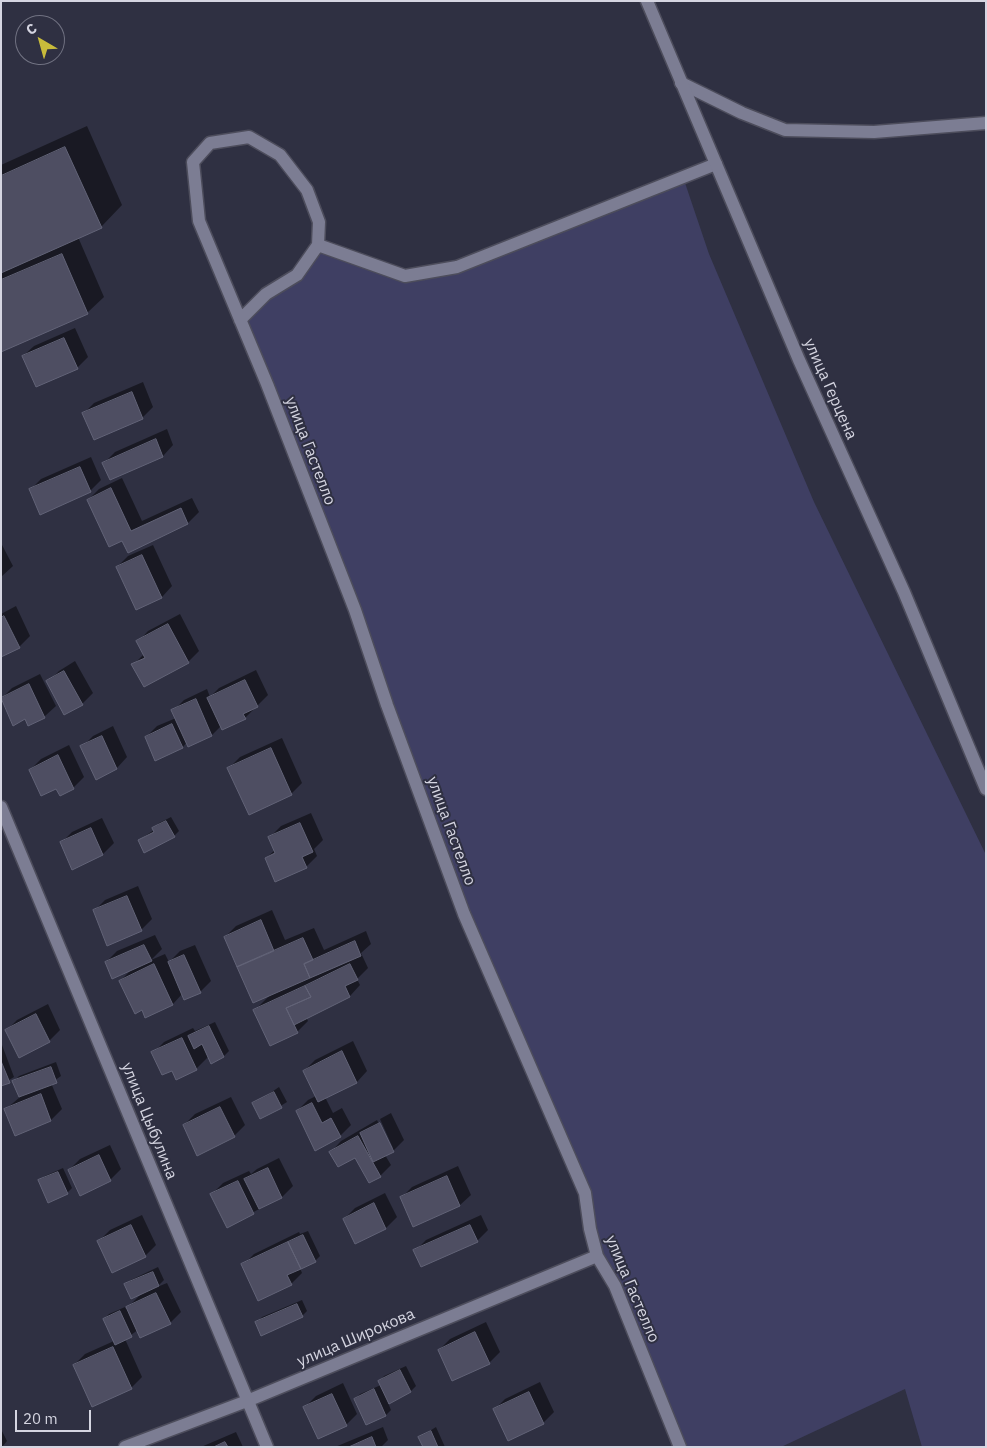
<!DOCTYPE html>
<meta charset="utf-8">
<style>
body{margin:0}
#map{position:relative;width:987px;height:1448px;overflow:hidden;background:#2f3042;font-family:"IBM Plex Sans",sans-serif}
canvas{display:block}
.frame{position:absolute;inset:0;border:2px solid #d5d5e1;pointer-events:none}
.north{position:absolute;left:15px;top:15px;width:50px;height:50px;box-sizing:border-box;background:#2f3042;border:1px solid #717282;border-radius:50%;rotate:322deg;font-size:14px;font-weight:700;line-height:20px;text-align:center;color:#d5d5e1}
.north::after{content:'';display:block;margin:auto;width:18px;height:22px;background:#c8bb3b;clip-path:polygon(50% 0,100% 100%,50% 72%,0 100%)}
.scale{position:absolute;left:15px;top:1410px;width:76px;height:22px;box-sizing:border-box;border:2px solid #d5d5e1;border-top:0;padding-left:6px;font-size:15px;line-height:18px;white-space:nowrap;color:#d5d5e1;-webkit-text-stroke:4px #2f3042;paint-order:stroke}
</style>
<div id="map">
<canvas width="987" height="1448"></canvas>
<div class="frame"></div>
<div class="north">С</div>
<div class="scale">20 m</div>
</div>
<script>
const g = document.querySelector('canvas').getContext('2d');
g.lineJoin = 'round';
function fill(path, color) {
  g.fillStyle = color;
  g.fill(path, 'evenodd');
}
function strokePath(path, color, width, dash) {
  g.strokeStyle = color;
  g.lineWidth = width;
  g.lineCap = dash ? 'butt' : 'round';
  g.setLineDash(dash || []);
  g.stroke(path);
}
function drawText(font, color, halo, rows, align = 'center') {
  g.font = font + ' "IBM Plex Sans",sans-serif';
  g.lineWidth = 4;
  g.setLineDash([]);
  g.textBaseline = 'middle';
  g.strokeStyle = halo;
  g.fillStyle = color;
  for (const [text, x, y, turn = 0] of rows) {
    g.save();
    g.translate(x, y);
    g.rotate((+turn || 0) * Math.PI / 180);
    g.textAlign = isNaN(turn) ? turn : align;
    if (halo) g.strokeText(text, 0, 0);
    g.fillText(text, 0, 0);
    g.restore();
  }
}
fill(new Path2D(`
 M683,177L709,254L814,502L986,855V1447H922L905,1389L781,1447H680L597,1256L585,1193L464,914L240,320L297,275L318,245L405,276L457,267Z`), '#3f3f63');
fill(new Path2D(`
 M87,126L122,205L101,227L78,237L104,297L87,313L1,351V165Z
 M75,328L88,357L77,368L23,356L34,346Z
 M143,382L153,407L142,418L83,414L94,403Z
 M167,429L173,445L163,456L110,478L104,463L115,452Z
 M91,457L101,480L90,491L30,490L41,479Z
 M122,478L142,521L192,498L199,512L188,523L122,539L88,500L99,489Z
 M1,543L13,566L1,577Z
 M153,545L172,586L162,597L117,567L128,556Z
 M16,606L30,636L19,647L1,656V614Z
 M180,614L199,651L188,662L133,665L144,654L138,642L148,631Z
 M75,661L93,693L82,704L48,682L59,671Z
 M256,670L268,695L245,718L221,726L212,735L188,746L187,742L183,747L156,759L146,737L157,726L176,718L173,711L184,700L207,689L210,697L219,688Z
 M40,674L56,706L45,716L29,724L26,718L14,724L1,699L12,688Z
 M113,726L127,757L117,768L82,747L93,736Z
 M282,738L302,783L291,794L249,813L229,768L240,757Z
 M69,745L84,777L73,788L57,787L30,770L41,759Z
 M311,813L323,840L314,849L317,856L306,867L266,858L275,850L270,837L281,826Z
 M171,817L179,831L174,836L139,840L154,830L159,823Z
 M102,818L114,843L103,854L61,843L72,832Z
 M138,886L152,919L141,930L94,911L105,900Z
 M272,910L285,940L314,928L324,950L366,931L371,944L361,953L368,968L357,979L360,985L350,996L306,1017L308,1021L297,1032L255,1010L270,995L225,937L236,926Z
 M155,935L162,949L151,960L165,954L169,962L180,951L195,945L211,981L200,992L183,993L173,1004L146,1016L120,981L133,968L106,962L117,951Z
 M48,1004L60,1030L49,1041L6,1031L17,1020Z
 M215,1022L229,1051L224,1056H209L196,1069H172L153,1053L164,1042L193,1028L195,1031Z
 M353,1041L367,1071L357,1082L325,1097L333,1113L342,1108L351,1125L340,1136L297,1111L308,1100L316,1096L304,1071L315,1060Z
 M2,1045L14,1077L1,1085V1045Z
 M56,1062L61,1076L51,1083L62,1109L51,1120L16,1134L6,1109L20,1097L14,1081L19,1076Z
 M279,1087L287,1102L261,1118L254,1104Z
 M231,1097L245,1125L234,1136L184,1125L195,1114Z
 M391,1113L404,1140L393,1151L385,1155L391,1165L380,1176L355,1156L331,1152L341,1141L377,1120L391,1148H393L380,1119Z
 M110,1145L121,1169L110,1180L80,1194L69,1170L80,1159Z
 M279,1158L293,1186L282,1197L227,1226L212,1194L223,1183L249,1171L251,1174L257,1169Z
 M458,1166L471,1195L460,1205L401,1198L412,1187Z
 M63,1168L72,1188L67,1193L39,1181L45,1176Z
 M385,1193L397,1217L386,1228L356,1242L344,1219L355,1208Z
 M142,1215L156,1245L145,1256L99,1241L110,1230Z
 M481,1215L488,1230L477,1241L415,1251L426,1240Z
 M308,1231L320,1256L315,1261L300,1268L302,1273L291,1284L243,1265L254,1254L299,1232L300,1234Z
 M158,1267L164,1280L157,1287L167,1283L181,1312L170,1323L138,1330L125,1339L142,1377L131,1388L74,1365L85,1354L114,1341L104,1319L109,1314L125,1307L126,1309L141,1294L126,1285L131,1280Z
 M302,1300L307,1311L302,1316L256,1323L262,1317Z
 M486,1322L500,1352L489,1363L439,1350L450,1339Z
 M406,1366L416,1386L411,1391L388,1403L391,1410L386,1415L367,1424L355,1399L360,1394L381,1385L379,1382L384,1376Z
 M540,1382L554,1412L543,1423L494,1410L505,1399Z
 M343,1383L357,1414L346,1425L305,1407L316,1396Z
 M383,1427L388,1440L381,1447H335Z
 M436,1427L445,1447H424L420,1437Z
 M1,1429L7,1441L2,1447H1Z
 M236,1432L243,1447H201Z`), '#0007');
const building = new Path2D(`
 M65,147L102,228L1,273V176Z
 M62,254L88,314L1,352V280Z
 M64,338L78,369L36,387L22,356Z
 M132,392L143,419L94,440L82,413Z
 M156,439L163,457L110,480L102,463Z
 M80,467L91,492L40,515L29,489Z
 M111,488L131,531L181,508L188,524L128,553L122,541L109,547L87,500Z
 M142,555L162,598L136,610L116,567Z
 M4,616L20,648L1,657V618Z
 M168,624L189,663L144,687L131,664L145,658L136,641Z
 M64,671L83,705L64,715L46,681Z
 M245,680L258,707L243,714L246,719L222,730L207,698Z
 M29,684L45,718L28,726L25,719L13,726L1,698Z
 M196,699L212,736L188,747L171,710Z
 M172,724L183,748L155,761L145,737Z
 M102,736L117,769L96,780L80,746Z
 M271,748L292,795L249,815L227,768Z
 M58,755L74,789L60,796L56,789L41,796L29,770Z
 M166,821L175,837L144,853L138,840L154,832L152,828Z
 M300,823L313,852L302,857L307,868L275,882L265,858L275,853L268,837Z
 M91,828L103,855L72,870L60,842Z
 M127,896L142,931L107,946L93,910Z
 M261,920L274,951L237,967L224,937Z
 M303,938L313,960L304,964L310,978L253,1003L237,967Z
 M355,941L361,956L310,978L304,964Z
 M144,945L152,961L112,979L105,962Z
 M184,955L201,993L184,1000L168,962Z
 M154,964L173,1005L145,1018L142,1010L135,1014L119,981Z
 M350,964L358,980L345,986L350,997L294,1025L286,1008L311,997L305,986Z
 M305,986L311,997L286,1008L298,1033L270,1046L253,1010Z
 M36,1014L50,1042L19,1058L5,1030Z
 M209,1026L224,1057L211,1064L202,1044L194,1049L188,1036Z
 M182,1038L197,1070L176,1080L172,1071L162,1075L151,1052Z
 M342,1051L357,1083L318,1102L303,1071Z
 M1,1061L10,1083L1,1086Z
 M51,1067L57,1083L19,1097L12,1081Z
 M274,1092L282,1108L260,1119L252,1103Z
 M41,1094L51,1121L15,1136L4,1109Z
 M312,1103L322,1123L331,1118L341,1137L315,1151L296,1111Z
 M220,1107L235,1137L197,1156L183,1125Z
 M380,1123L394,1152L373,1162L360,1133Z
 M358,1136L381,1177L369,1183L355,1158L338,1167L329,1152Z
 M99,1155L111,1181L80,1196L68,1170Z
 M268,1168L282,1198L259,1209L244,1179Z
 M58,1172L68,1194L48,1203L38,1180Z
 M447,1176L460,1206L413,1227L400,1197Z
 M238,1181L254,1214L227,1228L210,1194Z
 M374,1203L386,1229L355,1244L343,1219Z
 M131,1225L146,1257L112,1273L97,1241Z
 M470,1225L478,1242L421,1267L413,1250Z
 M303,1235L316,1262L301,1269L288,1242Z
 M288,1242L301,1269L287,1275L292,1285L258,1301L241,1264Z
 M153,1272L159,1286L131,1299L124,1284Z
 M156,1293L171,1324L140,1338L126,1307Z
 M297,1304L303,1317L261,1336L255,1322Z
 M120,1311L132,1337L115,1345L103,1319Z
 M475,1332L490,1364L452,1381L438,1350Z
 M113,1347L132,1389L92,1407L73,1365Z
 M400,1370L411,1392L389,1404L378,1381Z
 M374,1389L386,1416L366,1425L354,1399Z
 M529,1392L544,1424L508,1441L493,1409Z
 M332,1394L347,1426L318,1439L303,1407Z
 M431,1431L438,1447H423L418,1437Z
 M372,1437L376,1447H349Z
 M225,1442L228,1447H214Z`);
fill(building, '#4e4e62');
strokePath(building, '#626377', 1);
const lane = new Path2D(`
 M681,83L742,113L785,130L874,132L986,123`);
const street = new Path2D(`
 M318,245L405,276L457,267L716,164
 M240,320L266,294L297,275L318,245L319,222L307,190L280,155L249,137L210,143L193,162L199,221L267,384L355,610L387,705L464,914L585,1193L590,1229L597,1256L615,1286L680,1447
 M1,807L267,1447
 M125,1447L247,1401L597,1256`);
const secondary = new Path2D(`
 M647,1L799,360L904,592L986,789`);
strokePath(lane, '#4d4d5c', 15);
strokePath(street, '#4d4d5c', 15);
strokePath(secondary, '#4d4d5c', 15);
strokePath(lane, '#7c7d93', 12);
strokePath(street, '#7c7d93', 12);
strokePath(secondary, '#7c7d93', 12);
drawText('16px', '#d5d5e1', '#2f3042', [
 ["улица Герцена",830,389,66],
 ["улица Гастелло",310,451,69],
 ["улица Гастелло",451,831,70],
 ["улица Цыбулина",149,1121,68],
 ["улица Гастелло",632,1289,67],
 ["улица Широкова",356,1338,-23]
]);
</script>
